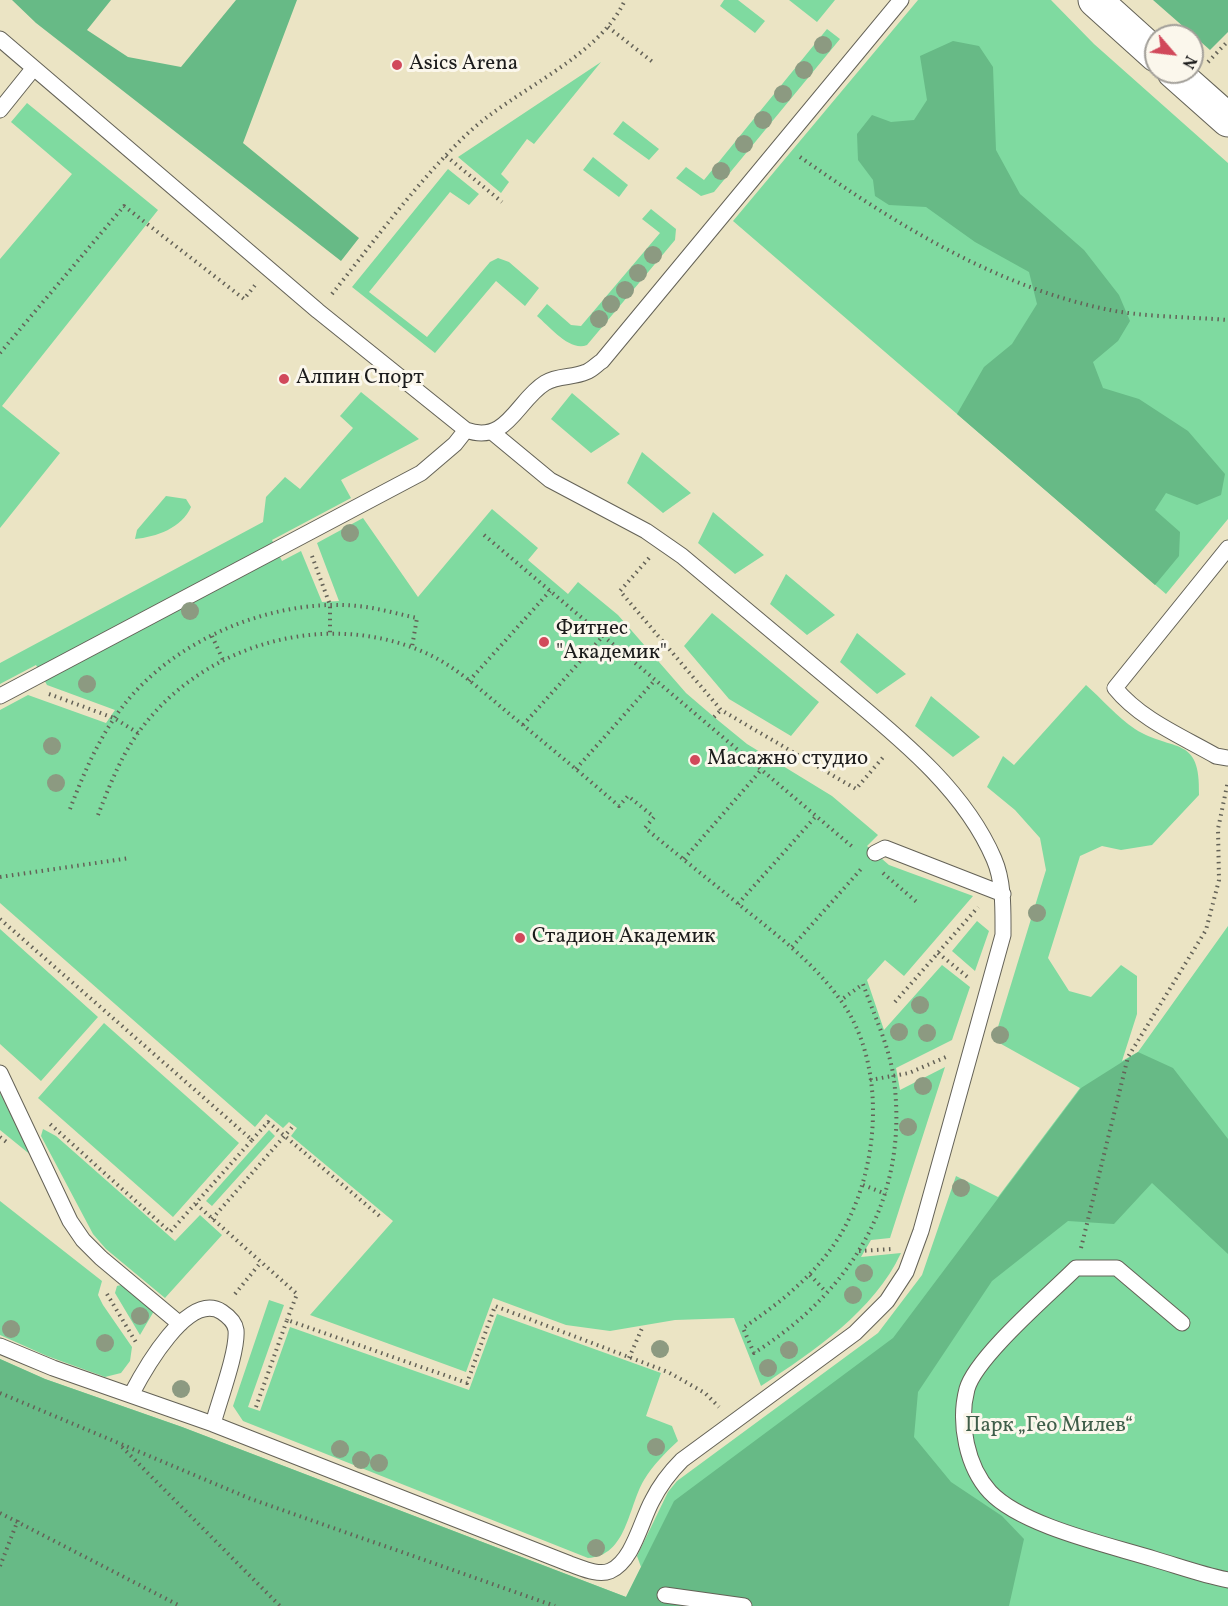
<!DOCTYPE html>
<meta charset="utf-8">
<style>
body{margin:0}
#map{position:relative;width:1228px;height:1606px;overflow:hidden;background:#ebe4c4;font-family:Vollkorn,serif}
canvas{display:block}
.north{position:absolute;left:1144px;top:24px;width:60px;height:60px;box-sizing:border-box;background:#fbf7ec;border:2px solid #a29f99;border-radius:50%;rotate:118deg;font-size:16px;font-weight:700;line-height:24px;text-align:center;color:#1c1c1c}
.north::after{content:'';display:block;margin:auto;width:21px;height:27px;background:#d1495b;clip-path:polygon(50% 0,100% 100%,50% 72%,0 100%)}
</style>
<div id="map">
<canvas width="1228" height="1606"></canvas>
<div class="north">N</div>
</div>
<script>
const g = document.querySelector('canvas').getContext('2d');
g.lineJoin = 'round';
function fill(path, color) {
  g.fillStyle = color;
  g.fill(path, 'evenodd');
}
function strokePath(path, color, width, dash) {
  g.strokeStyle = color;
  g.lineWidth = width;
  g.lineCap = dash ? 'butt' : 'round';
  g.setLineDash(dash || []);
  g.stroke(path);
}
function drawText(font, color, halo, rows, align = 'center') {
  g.font = font + ' Vollkorn,serif';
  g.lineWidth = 6;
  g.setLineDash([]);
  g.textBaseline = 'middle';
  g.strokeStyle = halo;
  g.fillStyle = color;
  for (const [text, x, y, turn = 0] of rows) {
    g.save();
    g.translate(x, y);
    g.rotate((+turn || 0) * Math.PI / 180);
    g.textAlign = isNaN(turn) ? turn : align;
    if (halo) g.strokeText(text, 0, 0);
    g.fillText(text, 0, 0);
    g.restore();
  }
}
fill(new Path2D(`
 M724,0H738L765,21L755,33L720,6Z
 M789,0H835L817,22Z
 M918,0H1051L1094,44L1228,163V519L1166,594L733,221Z
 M827,29L840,39L714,192L701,196L676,178L686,167L704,180Z
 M601,62L534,144L527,139L501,174L509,182L501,193L458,157Z
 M27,103L158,210L2,406L60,453L0,528V259L72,174L11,122Z
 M623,121L659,149L649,160L613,134Z
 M593,157L628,185L619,197L583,170Z
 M448,169L479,194L469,205L450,192L369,292L427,337L490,262L498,258L509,262L539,288L525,306L496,281L435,353L352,287Z
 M651,209L676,229L675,240L587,345C570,352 550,327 537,316L547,304L571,325L581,326L660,233L642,219Z
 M361,392L419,439L341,480L351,498L272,540L282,561L301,551L322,602L339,601L317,543L363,518L418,597L492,509L538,548L528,560L568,594L578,582L618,615L686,693L714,717L747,744L832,796L878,835L867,846L889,865L973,896L904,976L885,960L867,980L884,1030L942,965L970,987L952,1040L896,1068L900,1090L945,1067L890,1238L871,1240L861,1257L901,1253C874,1311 814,1351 761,1386L734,1318L675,1320L610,1331L566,1325L493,1298L466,1372L310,1315L393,1221L291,1136L297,1128L289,1122L283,1128L266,1114L255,1127L0,903V710L28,695L106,723L115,710L47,685L36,665L0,684V663L263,522L266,497L285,477L300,489L353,428L340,416Z
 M572,393L620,434L591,453L551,419Z
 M642,452L691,493L663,513L627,483Z
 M166,496L186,499L191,507C182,528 156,537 135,539L137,530Z
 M713,512L764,555L735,574L698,543Z
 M786,574L835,615L807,635L770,604Z
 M712,613L819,702L791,736L729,699L684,646Z
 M857,633L906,674L877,694L840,662Z
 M1086,685C1102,699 1117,717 1135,729C1173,753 1201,734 1199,795L1152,845L1121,850L1102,846L1080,856L1048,958L1069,991L1091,997L1121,965L1137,976V1014L1122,1061L1138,1052L1228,926V1606H0V1359L45,1379L182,1427L626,1597L641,1567L637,1556L668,1492L677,1481L878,1333L922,1275L956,1176L998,1197L1080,1088L994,1040L1046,870L1040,838L1015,810L987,787L1003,756L1014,765Z
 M931,696L980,737L953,757L915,726Z
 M977,921L989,931L975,971L952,951Z
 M0,929L98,1017L41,1081L0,1044Z
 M104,1023L239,1143L173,1217L38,1098Z
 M0,1093L32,1156L0,1130Z
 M43,1129L56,1136L175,1241L200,1215L222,1235L165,1298L106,1249L93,1234L41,1136Z
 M269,1130L275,1136L212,1206L206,1201Z
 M0,1201L102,1281L98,1295L103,1305L132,1347L130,1361L121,1373L105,1377L47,1356L0,1335Z
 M121,1285L154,1311L140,1335L115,1293L117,1286Z
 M269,1300L284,1305L248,1407L260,1411L290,1327L469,1390L497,1314L661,1373L646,1416L672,1426L678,1441C665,1453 653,1465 644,1480C628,1507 627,1556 588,1558L243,1421L233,1406Z`), '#7fdaa0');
fill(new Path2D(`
 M12,0H111L87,30L128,57L181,67L236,0H297L243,143L359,238L341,261L36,23Z
 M1153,0H1228V32L1210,50Z
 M953,41L979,46L993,67L996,150L1020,194L1084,250L1119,295L1130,321L1118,341L1093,362L1103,388L1139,399L1188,431L1225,474L1221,495L1197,505L1166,493L1155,510L1180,532L1179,556L1155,585L957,414L984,367L1012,344L1037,304L1029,272L975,242L926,207L889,205L875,196L873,180L858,160L857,134L872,115L891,122L914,120L927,100L920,56Z
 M1138,1052L1173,1068L1228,1139V1254L1152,1183L1114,1224L1068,1221L992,1281L918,1392L914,1437L951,1482L1002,1516L1024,1539L1009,1606H0V1359L45,1379L182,1427L626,1597L674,1501L893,1338L1081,1088Z`), '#67ba86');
const lane = new Path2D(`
 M0,39L318,311L466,430C507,445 517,400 545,383C558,375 573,378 586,372C592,370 597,364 602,361L901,0
 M0,110L33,69
 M1228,548L1115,688C1140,719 1181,736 1216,756L1228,758
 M0,696L421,473L455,444L466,430
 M875,853L885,848L1003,894
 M0,1073L70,1221L83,1240L101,1258L180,1324
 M1182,1323L1117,1268H1076C1050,1294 976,1357 967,1389C958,1423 967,1467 990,1492C1022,1526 1109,1545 1154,1559C1178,1566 1203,1575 1228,1580
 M0,1346L53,1368L213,1424L570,1564C582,1568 598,1576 610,1571C633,1561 641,1521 652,1501C660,1485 669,1473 682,1460L855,1333L887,1301L906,1272L921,1231L1003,935C1003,910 1004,882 994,859C962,784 889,730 829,679C780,638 731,597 682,556L646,531L550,480L492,432
 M131,1395C143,1372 188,1290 222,1312C228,1316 235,1323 236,1330C238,1351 219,1401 213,1424
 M665,1595L744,1606`);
const secondary = new Path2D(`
 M1095,0L1156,55
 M1174,72L1228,120`);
strokePath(lane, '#646257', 17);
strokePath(secondary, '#646257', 35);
strokePath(new Path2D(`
 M608,27L654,63
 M1208,62L1228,41
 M446,156L502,202
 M800,157C893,222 992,285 1105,309C1140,317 1191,317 1228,320
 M332,294C375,240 417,182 467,134C513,90 599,58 625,0
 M0,353L124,206L244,299L256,284
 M484,535L855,849
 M312,556L330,605V633
 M649,558L620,591L721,710L856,789L885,755
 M212,636L223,660
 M469,681L550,591
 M49,694L114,718L138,733
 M714,717L721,710
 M523,725L603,636
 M576,769L655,680
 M70,809C86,767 104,726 134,693C187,634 280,598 358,606C378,608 398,614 417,618L412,647
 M98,815C109,787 120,758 138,733C202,643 330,607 430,655C459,669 483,692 507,712C545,743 582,774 619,806L628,796L654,817L645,828C679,856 713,883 747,911C781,938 813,963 839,998C890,1065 880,1180 833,1246C809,1280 777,1305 743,1328L754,1353C852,1291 909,1198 894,1080C890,1048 874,1015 863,984L841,1000
 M684,859L761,770
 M883,873L919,904
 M0,877L130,858
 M738,904L816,816
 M0,919L252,1140L170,1232L50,1124
 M792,947L861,869
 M938,953L970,979
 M895,1002L978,907
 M870,1080L909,1073L946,1057
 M0,1137L9,1144
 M252,1140L268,1122L382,1218
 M863,1185L886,1194
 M196,1204L297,1294L287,1320
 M212,1219L294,1125
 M1081,1248L1128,1057L1206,930L1219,880L1218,829L1228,781
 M859,1251L892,1249
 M810,1275L826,1292
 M107,1294L137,1344
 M235,1294L261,1262
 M629,1358L643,1326
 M0,1393L251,1499L555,1606
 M256,1407L287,1320L467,1383L495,1306L668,1372L705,1393L719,1407
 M122,1447L280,1606
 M0,1513L180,1606
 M0,1566L18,1520`), '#646257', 4, [1.5, 4.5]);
strokePath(lane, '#fff', 15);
strokePath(secondary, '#fff', 33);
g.fillStyle = '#8c9a81';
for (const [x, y] of [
 [823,45],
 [804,70],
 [783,94],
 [763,120],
 [744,144],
 [721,171],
 [653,255],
 [638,273],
 [625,290],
 [611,304],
 [599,319],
 [350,533],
 [190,611],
 [87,684],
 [52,746],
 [56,783],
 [1037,913],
 [920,1005],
 [899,1032],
 [927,1033],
 [1000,1035],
 [923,1086],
 [908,1127],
 [961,1188],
 [864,1273],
 [853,1295],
 [140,1316],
 [11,1329],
 [105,1343],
 [660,1349],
 [789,1350],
 [768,1368],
 [181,1389],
 [656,1447],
 [340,1449],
 [361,1460],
 [379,1463],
 [596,1548]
]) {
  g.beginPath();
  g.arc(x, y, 9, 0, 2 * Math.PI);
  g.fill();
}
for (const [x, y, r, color] of [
 [397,65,6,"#d1495b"],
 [284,379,6,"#d1495b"],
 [544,642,6,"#d1495b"],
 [695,760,6,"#d1495b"],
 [520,938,6,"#d1495b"]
]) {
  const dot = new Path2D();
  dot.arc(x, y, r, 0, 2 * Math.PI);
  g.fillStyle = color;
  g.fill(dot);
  strokePath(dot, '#fbf7ec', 2);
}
drawText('21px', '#1c1c1c', '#fbf7ec', [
 ["Asics Arena",409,65],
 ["Алпин Спорт",296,379],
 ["Фитнес",556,630],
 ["\"Академик\"",556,654],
 ["Масажно студио",707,760],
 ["Стадион Академик",532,938]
], 'left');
drawText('21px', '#3f5e4a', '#fbf7ec', [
 ["Парк „Гео Милев“",1049,1427]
]);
</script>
